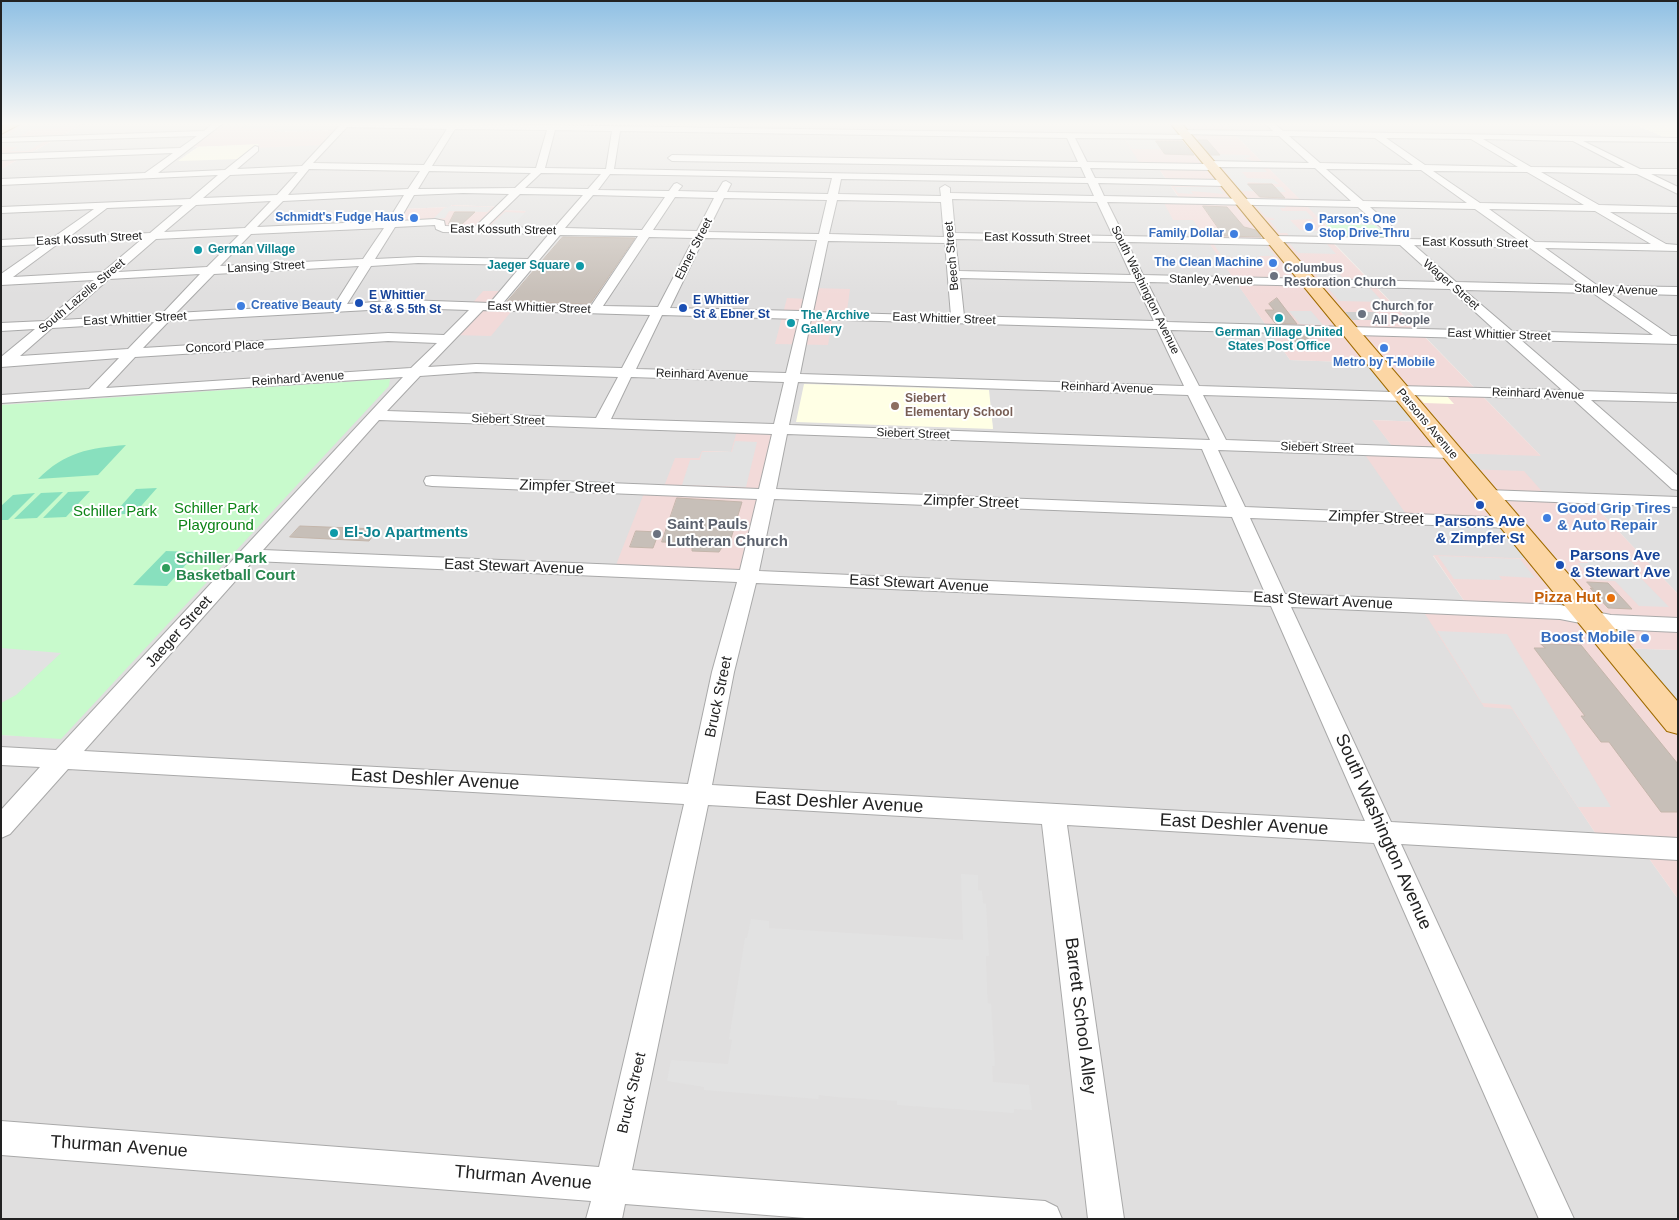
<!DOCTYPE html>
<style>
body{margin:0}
#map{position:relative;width:1679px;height:1220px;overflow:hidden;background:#f2efe9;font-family:Helvetica,sans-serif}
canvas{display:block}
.frame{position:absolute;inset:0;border:2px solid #222;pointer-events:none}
</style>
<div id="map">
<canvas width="1679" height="1220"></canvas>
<div class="frame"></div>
</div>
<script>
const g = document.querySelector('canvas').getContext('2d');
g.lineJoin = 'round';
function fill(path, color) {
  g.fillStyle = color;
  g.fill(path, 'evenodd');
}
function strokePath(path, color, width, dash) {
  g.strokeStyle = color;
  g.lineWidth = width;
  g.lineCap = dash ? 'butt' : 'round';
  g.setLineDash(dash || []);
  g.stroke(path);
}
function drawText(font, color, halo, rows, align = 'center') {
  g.font = font + ' Helvetica,sans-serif';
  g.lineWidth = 4;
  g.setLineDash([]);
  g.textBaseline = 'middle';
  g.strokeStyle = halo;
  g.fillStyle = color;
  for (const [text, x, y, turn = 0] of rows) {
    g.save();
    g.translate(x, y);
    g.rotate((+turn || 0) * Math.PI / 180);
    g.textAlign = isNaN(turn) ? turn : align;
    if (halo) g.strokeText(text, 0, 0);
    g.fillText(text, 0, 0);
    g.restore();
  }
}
fill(new Path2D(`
 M83,124H218L188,147H198L179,160L254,148L341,130L274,132L277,128H241L249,124H1175L1188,137L1157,166L1290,360L1375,363L1423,422L1373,420L1395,450L1507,523L1539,559L1433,556L1469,608L1512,708L1602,843L1640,846L1678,899V1219H1V735L61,738L390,380L1,405V169ZM452,205L502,207L498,210L526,211L438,222L403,209L450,207ZM804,384L988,390L993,429ZM703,451L731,452L748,576Z
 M1224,124H1634L1666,138H1678V594L1587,498L1547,497L1462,469L1450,453L1540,455L1330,239L1381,231L1374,225L1326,224L1320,220Z
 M1614,648L1678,650V723Z`), '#e0dfdf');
fill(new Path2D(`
 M1,124H83L1,169Z
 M218,124H249L242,128H278L274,132L342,130L326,145L254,148L258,145L186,147Z
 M1175,124H1224L1339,238L1330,240L1541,456L1450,453L1462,469L1524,471L1547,497L1587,498L1678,594V650L1615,648L1678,723V899L1640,846L1602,843L1512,709L1484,707L1420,606L1469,608L1433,555L1539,559L1507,523L1408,517L1361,449L1395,450L1372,420L1423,422L1375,363L1290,360L1193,220H1173L1162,199H1180L1157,166L1141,165L1123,137H1187Z
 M452,205L503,207L499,210L526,211L508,230L444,228L438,222L394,224L403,209L450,207Z
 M811,288L850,289L846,318L833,317L828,345L775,344L787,298L809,299Z
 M483,291H506L494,306L515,307L491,336L452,335L479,306H470Z
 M738,427L781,429L748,576L614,570L646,488L663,489L675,458H699L702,451L731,452Z`), '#f2dad9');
fill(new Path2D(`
 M1634,124H1678V138H1666Z
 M259,144L241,159L178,161L198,147Z
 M804,384L989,390L993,429L796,422Z
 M1417,395L1447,396L1454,404L1424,403Z`), '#ffffe5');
fill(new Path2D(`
 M1345,312H1375L1379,316L1375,317L1378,320H1352Z`), '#d0d0d0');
fill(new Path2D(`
 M1326,224L1374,225L1392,239L1339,238Z
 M390,379L389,386L61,739L1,735V405Z`), '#c8facc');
fill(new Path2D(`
 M126,445L98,475L38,479C65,452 89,448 126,445Z
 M157,488L135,513L113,515L136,489Z
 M90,491L66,517L43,518L68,492Z
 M63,492L37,518L14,519L41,493Z
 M35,493L8,520H1V506L13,495Z
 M166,551L197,552L167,586L133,585Z`), '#88e0be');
fill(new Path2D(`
 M50,124L78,125L74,127L33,129L16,138H1L22,127Z
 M1124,138H1154L1158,144L1184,145L1189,150L1132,149Z
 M45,141L28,151H10L18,147H1V143Z
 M1210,154L1248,155L1251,157L1244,158L1255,162H1216Z
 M1262,166L1267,172H1242L1247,178L1273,179L1279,184L1247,182L1250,187H1282L1286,192L1241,191L1222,167Z
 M1174,187H1218L1224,194L1191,191L1193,194L1178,193Z
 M1255,205L1284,206L1286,208H1280L1282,211H1306L1314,219L1290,220L1300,230L1325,231L1331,236H1289L1287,233H1280L1269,220H1275L1273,218L1266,217Z
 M452,206L492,207L487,212L449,211L445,218L433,219L444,208Z
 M505,212L525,213L511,227L490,226Z
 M1456,233L1509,234L1520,241H1467Z
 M1213,243L1266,245L1275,256H1258L1260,258L1222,257Z
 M1289,243L1327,244L1336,254L1298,253Z
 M1310,267L1334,268L1343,278L1318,277Z
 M1326,286L1370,288L1383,302L1339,301Z
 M1289,311H1311L1323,325L1300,324Z
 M735,441L757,442L746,487L682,485L690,460H700L702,452H732Z
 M1580,554L1609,555L1614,560L1631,561L1641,572H1635L1669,607L1639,606L1615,581L1593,580L1578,563H1588Z
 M1438,556L1520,559L1535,578L1499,576L1502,580L1454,579Z
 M1437,631L1507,634L1611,807H1578L1510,705L1482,703Z
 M1,648L61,653L16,695L1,703Z
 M961,874L978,875V890L982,891L983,903L986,904L989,956H986L987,988L988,1003L991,1004L995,1066H992L993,1082L1029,1085L1032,1110L1014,1109V1113L897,1105V1101L836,1097L819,1095L818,1099L704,1090V1087L667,1081L671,1060L728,1064L732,1040L729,1039L745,938H747L751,919L769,921V928L963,940Z`), '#e2e2e2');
const building = new Path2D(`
 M1198,140H1207L1220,155H1211Z
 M1156,141H1182L1194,155L1165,154Z
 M1248,184H1272L1285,198L1260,197Z
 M1203,206L1227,207L1244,227L1256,230L1261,237L1224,236Z
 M455,212H475L461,225L449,224Z
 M563,237L635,238L590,304L508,301Z
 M1277,298L1290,315L1297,324L1275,323L1265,310H1274L1269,304Z
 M1291,335L1306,336L1317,350H1301Z
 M677,498L742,502L729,545L724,544L719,552L692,551V543L662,542Z
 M300,526L378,529L369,541L290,537Z
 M636,531L659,532L653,548L630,547Z
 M1587,582L1608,583L1632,609L1608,608L1590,588L1593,589Z
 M1541,644L1581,645L1678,764V812H1661L1609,742H1601L1581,716H1585L1534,648H1545Z`);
fill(building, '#c7bfb8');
strokePath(building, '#c4b6ab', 1);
const minor = new Path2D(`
 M212,124H222L158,173L225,170L255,146L258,147V151L237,169L302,166L341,124H474L1187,135L1191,137L1190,139L1075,138L1087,162L1205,164L1209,161L1309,163L1279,136L1182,134L1178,132L1179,130L1273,131L1266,124H1275L1283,131L1678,138V142L1583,141L1640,169H1678V175L1651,174L1678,187V194L1637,174L1541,172L1599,205L1678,207V213L1610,212L1666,244L1678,245V251L1545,248L1598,286L1678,287V295L1609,293L1671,336H1678V344L1521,340L1580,391L1678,394V402L1591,400L1678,476V490L1672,489L1573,399L1410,395L1411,397L1409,400L1404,401L1203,395L1226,440L1450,448L1456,450L1458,453L1456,456L1450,458L1218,450L1245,507L1511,518L1517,519L1520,523L1517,527L1511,528L1250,518L1285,594L1560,605L1611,615L1678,618V632L1611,629L1560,619L1291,607L1391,822L1678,838V860L1401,844L1574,1219H1539L1374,843L1067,825L1124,1219H1088L1042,824L708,805L632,1170L1045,1201L1057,1207L1062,1219H818L625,1204L622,1219H586L591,1201L1,1155V1121L599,1167L684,804L68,769L10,834L1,838V810L40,767L1,765V747L56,750L403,377L1,403V395L89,389L119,358L1,367V357L35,329L1,331V323L45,321L94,280L1,285V274L44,244L1,246V240L54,237L94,209L1,213V207L190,199L218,175L1,185V179L145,173L173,153L1,160V154L180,148L197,136L1,142V138L204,131ZM347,127L447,129L424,165L313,163ZM455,129L547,130L536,168L432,166ZM555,130L612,131L606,169L545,168ZM620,131L1067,138L1078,162L672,155L668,158L672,161L1081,167L1086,178L614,169ZM1289,136L1375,138L1413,165L1320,163ZM1386,138L1471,139L1518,167L1425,165ZM1483,139L1573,141L1625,168L1531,167ZM1216,167L1315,168L1351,201L1104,196L1098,183L1225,186L1230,183L1225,180L1095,178L1090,168L1212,170ZM309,169L420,171L408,189L288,195ZM1326,169L1421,170L1467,203L1363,201ZM429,171L531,173L515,188L418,189ZM1433,171L1527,172L1584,205L1480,203ZM298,172L277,195L203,198L230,175ZM541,173L601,174L588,189L525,188ZM610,174L832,178L828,194L727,192L731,184L726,181L723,182L717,192L678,191L682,186L677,183L674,184L669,191L598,190ZM841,179L1088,183L1094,196L950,193V188L945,185L940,188L941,196L838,194ZM463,193L509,194L475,227L445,226L444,221L435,219L399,221L414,195ZM520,194L583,195L554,228L486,227ZM404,195L388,221L257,227L283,201ZM593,195L665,197L642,230L565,228ZM675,197L714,198L697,231L653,230ZM724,198L827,200L819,234L707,232ZM952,199L1097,202L1113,236L955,233ZM837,200L941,202L944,237L829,234ZM271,201L245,228L164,232L196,205ZM1107,202L1358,207L1393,238L1272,236L1267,239L1124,236ZM183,205L150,233L69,237L107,208ZM1370,207L1475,209L1520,241L1406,239ZM1489,209L1595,211L1651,244L1535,242ZM435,225L436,229L443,232L549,234L528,259L418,257L375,259L395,227ZM384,228L363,259L220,266L251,234ZM239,235L207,267L118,272L156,239ZM560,235L638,236L591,306L503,303ZM649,237L694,238L658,307L603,306ZM704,238L817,240L801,311L670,308ZM142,239L103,272L13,277L59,243ZM955,239L1116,242L1131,275L959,271ZM828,241L945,243L951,316L813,312ZM1127,242L1275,245L1280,242L1400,245L1441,282L1143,275ZM1414,245L1530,248L1582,285L1456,282ZM418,263L522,265L490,303L405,300L347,304L371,266ZM359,266L335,304L176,313L214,274ZM200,274L162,314L62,320L109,279ZM960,278L1135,282L1154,321L964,316ZM1147,282L1450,289L1496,331L1167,322ZM1464,290L1593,293L1653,335L1512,331ZM405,308L469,310L444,335L388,333L143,348L169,321ZM483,310L650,315L622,368L476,364L428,367ZM662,315L799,319L786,373L636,369ZM811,319L1157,329L1184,386L800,374ZM154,322L128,349L20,356L52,328ZM1170,330L1505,339L1562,390L1398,386L1393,387L1391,390L1392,392L1199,386ZM388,341L437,343L411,368L106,388L135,357ZM476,372L618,377L596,418L387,411L420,376ZM631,377L784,382L774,424L611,419ZM798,382L1188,395L1210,440L789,425ZM379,420L772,434L759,489L432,476L426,477L424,481L426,485L432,486L757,499L740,570L263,550ZM787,434L1202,449L1227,507L776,489ZM774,499L1232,517L1265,593L759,571ZM253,561L737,582L712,672L688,784L84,751ZM756,583L1271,606L1365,821L712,785L734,672Z
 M1487,490L1678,497V507L1481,499L1478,495L1481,491Z`);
const major = new Path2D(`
 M6,124H20L1,134V127Z
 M1171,124H1182L1678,702V734L1667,731Z`);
strokePath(minor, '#a9a9a9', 2);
strokePath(major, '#a06b00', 2);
fill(minor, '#fff');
fill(major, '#fcd6a4');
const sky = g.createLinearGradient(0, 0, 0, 295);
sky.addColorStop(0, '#8fc0e4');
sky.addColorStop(0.42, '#f9f8f5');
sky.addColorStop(1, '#f9f8f500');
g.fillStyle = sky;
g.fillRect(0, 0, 1679, 295);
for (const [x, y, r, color] of [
 [414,218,5,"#3f7fe0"],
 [1309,227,5,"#3f7fe0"],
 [1234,234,5,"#3f7fe0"],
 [198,250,5,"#0f9aa8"],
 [1273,263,5,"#3f7fe0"],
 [580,266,5,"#0f9aa8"],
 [1274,276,5,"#6b7280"],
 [359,303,5,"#1a4fb4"],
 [241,306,5,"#3f7fe0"],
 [683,308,5,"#1a4fb4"],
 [1362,314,5,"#6b7280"],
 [1279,318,5,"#0f9aa8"],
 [791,323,5,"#0f9aa8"],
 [1384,348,5,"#3f7fe0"],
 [895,406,5,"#8d6e63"],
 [1480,505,5,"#1a4fb4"],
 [1547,518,5,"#3f7fe0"],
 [334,533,5,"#0f9aa8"],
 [657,534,5,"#6b7280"],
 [1560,565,5,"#1a4fb4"],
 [166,568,5,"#2e9e5b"],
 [1611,598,5,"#e8710a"],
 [1645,638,5,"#3f7fe0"]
]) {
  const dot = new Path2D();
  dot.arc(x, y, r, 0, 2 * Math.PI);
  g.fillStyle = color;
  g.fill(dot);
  strokePath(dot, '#fff', 2);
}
drawText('bold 12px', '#366cbe', '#fff', [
 ["Schmidt's Fudge Haus",404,218],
 ["Parson's One",1319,220,"left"],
 ["Stop Drive-Thru",1319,234,"left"],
 ["Family Dollar",1224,234],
 ["The Clean Machine",1263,263],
 ["Creative Beauty",251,306,"left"],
 ["Metro by T-Mobile",1384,363,"center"]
], 'right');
drawText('12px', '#222', '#fff', [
 ["East Kossuth Street",503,230,1],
 ["East Kossuth Street",1037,238,1],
 ["East Kossuth Street",89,239,-3],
 ["East Kossuth Street",1475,243,1],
 ["Ebner Street",694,249,-63],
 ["Beech Street",952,256,-95],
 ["Lansing Street",266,267,-3],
 ["Stanley Avenue",1211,280,1],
 ["Wager Street",1451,285,41],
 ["South Washington Avenue",1145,290,64],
 ["Stanley Avenue",1616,290,2],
 ["South Lazelle Street",82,296,-40],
 ["East Whittier Street",539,308,2],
 ["East Whittier Street",135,319,-3],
 ["East Whittier Street",944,319,2],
 ["East Whittier Street",1499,335,2],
 ["Concord Place",225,347,-3],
 ["Reinhard Avenue",702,375,2],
 ["Reinhard Avenue",298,379,-4],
 ["Reinhard Avenue",1107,388,2],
 ["Reinhard Avenue",1538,394,2],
 ["Siebert Street",508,420,2],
 ["Parsons Avenue",1427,424,50],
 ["Siebert Street",913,434,2],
 ["Siebert Street",1317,448,2]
]);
drawText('bold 12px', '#0d838f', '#fff', [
 ["German Village",208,250],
 ["Jaeger Square",570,266,"right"],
 ["The Archive",801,316],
 ["Gallery",801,330],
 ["German Village United",1279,333,"center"],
 ["States Post Office",1279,347,"center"]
], 'left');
drawText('bold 12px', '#5b616d', '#fff', [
 ["Columbus",1284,269],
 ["Restoration Church",1284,283],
 ["Church for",1372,307],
 ["All People",1372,321]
], 'left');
drawText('bold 12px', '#164399', '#fff', [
 ["E Whittier",369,296],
 ["St & S 5th St",369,310],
 ["E Whittier",693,301],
 ["St & Ebner St",693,315]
], 'left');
drawText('bold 12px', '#785e54', '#fff', [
 ["Siebert",905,399],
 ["Elementary School",905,413]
], 'left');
drawText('15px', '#222', '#fff', [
 ["Zimpfer Street",567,487,2],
 ["Zimpfer Street",971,502,2],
 ["Zimpfer Street",1376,518,2],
 ["East Stewart Avenue",514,567,2],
 ["East Stewart Avenue",919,584,3],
 ["East Stewart Avenue",1323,601,3],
 ["Jaeger Street",179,632,-48],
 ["Bruck Street",719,697,-78],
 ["Bruck Street",632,1093,-77]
]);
drawText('15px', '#0c8416', '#fff', [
 ["Schiller Park",216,509],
 ["Playground",216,526],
 ["Schiller Park",115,512]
]);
drawText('bold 15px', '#366cbe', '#fff', [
 ["Good Grip Tires",1557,509],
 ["& Auto Repair",1557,526],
 ["Boost Mobile",1635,638,"right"]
], 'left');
drawText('bold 15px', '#164399', '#fff', [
 ["Parsons Ave",1480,522],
 ["& Zimpfer St",1480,539],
 ["Parsons Ave",1570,556,"left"],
 ["& Stewart Ave",1570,573,"left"]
]);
drawText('bold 15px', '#5b616d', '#fff', [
 ["Saint Pauls",667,525],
 ["Lutheran Church",667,542]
], 'left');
drawText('bold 15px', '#0d838f', '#fff', [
 ["El-Jo Apartments",344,533]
], 'left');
drawText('bold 15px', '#27864d', '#fff', [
 ["Schiller Park",176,559],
 ["Basketball Court",176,576]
], 'left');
drawText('bold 15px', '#c56008', '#fff', [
 ["Pizza Hut",1601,598]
], 'right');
drawText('18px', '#222', '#fff', [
 ["East Deshler Avenue",435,780,3],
 ["East Deshler Avenue",839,803,3],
 ["East Deshler Avenue",1244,825,3],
 ["South Washington Avenue",1383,832,66],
 ["Barrett School Alley",1080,1016,83],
 ["Thurman Avenue",119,1147,4],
 ["Thurman Avenue",523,1178,5]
]);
</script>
